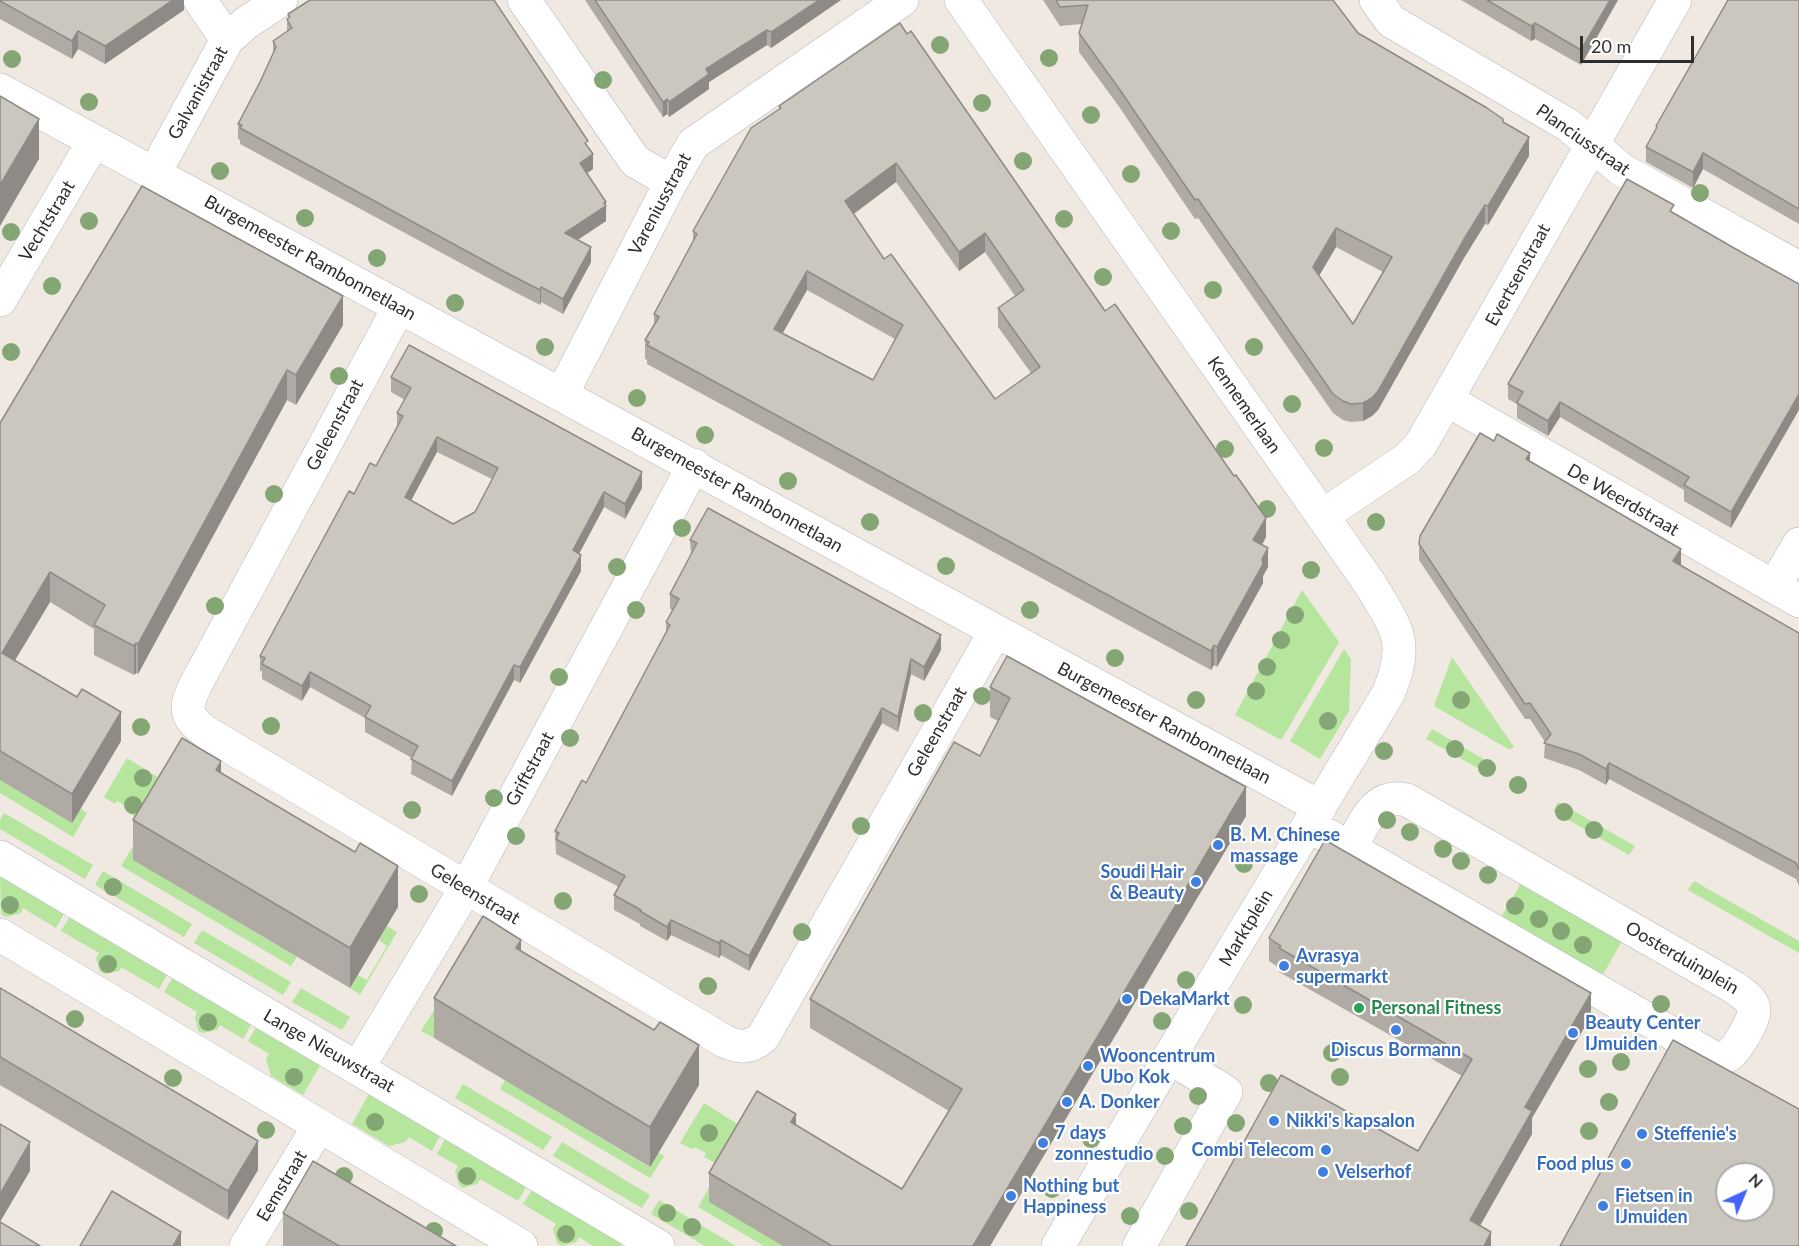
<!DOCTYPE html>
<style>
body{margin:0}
#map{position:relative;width:1799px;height:1246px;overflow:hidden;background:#efe9e1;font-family:Lato,sans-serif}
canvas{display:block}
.north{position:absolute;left:1715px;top:1162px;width:60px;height:60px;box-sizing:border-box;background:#fff;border:2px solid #ababab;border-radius:50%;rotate:44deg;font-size:16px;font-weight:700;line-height:24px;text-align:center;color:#2e2e2e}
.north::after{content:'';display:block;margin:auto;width:21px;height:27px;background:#4264fb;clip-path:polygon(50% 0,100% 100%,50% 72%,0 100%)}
.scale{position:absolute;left:1580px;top:36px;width:114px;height:27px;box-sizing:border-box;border:3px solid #2e2e2e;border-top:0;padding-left:8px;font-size:18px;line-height:21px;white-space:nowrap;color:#2e2e2e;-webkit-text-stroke:4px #fff;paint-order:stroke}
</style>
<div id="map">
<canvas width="1799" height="1246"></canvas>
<div class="north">N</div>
<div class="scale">20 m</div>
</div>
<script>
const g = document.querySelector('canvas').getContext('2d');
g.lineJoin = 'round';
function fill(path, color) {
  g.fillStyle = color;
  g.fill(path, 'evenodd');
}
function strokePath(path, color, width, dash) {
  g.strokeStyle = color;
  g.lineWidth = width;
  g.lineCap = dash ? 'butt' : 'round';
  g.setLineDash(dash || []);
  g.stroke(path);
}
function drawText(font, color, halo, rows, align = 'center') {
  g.font = font + ' Lato,sans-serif';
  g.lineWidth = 4.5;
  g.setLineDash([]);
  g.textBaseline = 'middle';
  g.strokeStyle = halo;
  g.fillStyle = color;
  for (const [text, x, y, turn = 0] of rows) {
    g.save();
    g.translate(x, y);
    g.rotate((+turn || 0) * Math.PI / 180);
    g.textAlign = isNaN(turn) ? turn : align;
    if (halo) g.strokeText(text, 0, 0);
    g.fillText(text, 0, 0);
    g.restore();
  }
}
fill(new Path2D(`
 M1302,590L1339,642L1282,739H1279L1235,715Z
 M1344,649L1351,659L1349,711L1320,759L1290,741Z
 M1452,657L1514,747L1510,750L1434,706Z
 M1432,729L1495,766L1490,775L1426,739Z
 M127,758L164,781L141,820L129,813L131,809L117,801L115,804L104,797Z
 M0,780L81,809L87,813L73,837L0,793Z
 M1558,802L1635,846L1629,855L1553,811Z
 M4,813L93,865L85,879L0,829V820Z
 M136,841L134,860L297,957L291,966L121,866Z
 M0,871L66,910L56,928L23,908L21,913L6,917L1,914Z
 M103,871L192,924L184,937L95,885Z
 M1694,881L1799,941V953L1688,890Z
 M1521,883L1622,941L1601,978L1500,919Z
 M72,913L169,971L159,989L121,967L119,971L105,974L100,972L96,958L99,953L61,931Z
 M387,926L397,932L360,995L350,988L358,975L367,980L387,946L379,940Z
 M202,930L291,982L283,995L194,943Z
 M459,969L454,985L433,1019L442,1025L434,1038L421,1031Z
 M175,974L253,1021L243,1039L220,1025L217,1030L203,1033L198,1031L195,1017L197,1012L164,992Z
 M301,988L350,1017L342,1030L292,1002Z
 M258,1024L322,1062L303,1095L271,1076L266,1059L269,1054L248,1041Z
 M505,1080L649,1167L659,1153L664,1156L650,1178L500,1089Z
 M463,1084L552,1137L543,1150L455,1098Z
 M371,1090L442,1132L432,1151L409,1137L405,1142L389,1146L352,1124Z
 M704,1103L739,1125L715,1163L704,1157L706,1153L694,1147L692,1149L680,1143Z
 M447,1135L528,1184L518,1201L480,1179L477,1184L463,1188L459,1185L455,1171L458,1166L437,1154Z
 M562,1142L650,1195L642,1208L553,1156Z
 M711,1184L783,1246H764L698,1207Z
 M534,1187L625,1240L621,1246H593L579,1237L576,1242L562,1246L557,1243L553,1229L556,1224L523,1204Z
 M659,1200L736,1246H705L651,1214Z`), '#b6e59e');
const minor = new Path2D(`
 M200,0L227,40
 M524,0L635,161L671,182
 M961,0L1370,584C1397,629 1410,642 1388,694L1231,953L1058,1246
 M1376,0L1391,21L1568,125L1622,170L1799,268
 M0,90L1320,807
 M155,172L227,40L246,23L281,0
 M0,300L94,141
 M399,307L196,684C184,708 184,716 207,733L724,1041C740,1048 749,1049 763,1037L995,632
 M562,394L671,182L693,144L902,0
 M1447,400L1799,601
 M1322,516L1407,459L1421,444L1675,0
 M1774,587L1799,544
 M1308,828L1329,836L1350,848C1365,824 1373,792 1407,800L1735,988C1743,994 1752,999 1754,1009C1756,1018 1737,1049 1729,1055C1725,1058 1720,1058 1716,1059L1350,848
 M0,857L658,1246
 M0,935L521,1246
 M358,1068L466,888L694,465
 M246,1246L319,1126
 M1139,1246L1226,1092L1169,1057`);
strokePath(minor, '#b4b7c1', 34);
strokePath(minor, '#fff', 33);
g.fillStyle = '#84a574';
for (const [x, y] of [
 [940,45],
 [1049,58],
 [12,59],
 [603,80],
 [89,102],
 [982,103],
 [1091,115],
 [1023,161],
 [220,171],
 [1131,174],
 [1700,193],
 [305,218],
 [1064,219],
 [89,221],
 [1171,231],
 [11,232],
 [377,258],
 [1103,277],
 [52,286],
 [1213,290],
 [455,303],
 [545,347],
 [1254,347],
 [11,352],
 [339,376],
 [637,398],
 [1292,404],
 [705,435],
 [1324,448],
 [1225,449],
 [788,481],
 [274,494],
 [1267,509],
 [870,522],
 [1376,522],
 [682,528],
 [946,566],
 [617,567],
 [1311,570],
 [215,606],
 [636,610],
 [1030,610],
 [1295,615],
 [1281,640],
 [1115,658],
 [1267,667],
 [559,677],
 [1256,691],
 [982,696],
 [1196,700],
 [1461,700],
 [923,713],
 [1328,721],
 [271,726],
 [141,727],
 [570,738],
 [1455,749],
 [1384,751],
 [1487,768],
 [143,778],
 [1518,785],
 [494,798],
 [133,805],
 [412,810],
 [1564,812],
 [1387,820],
 [861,826],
 [1594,830],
 [1410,832],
 [516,836],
 [1443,849],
 [1461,861],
 [1244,864],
 [1488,875],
 [113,887],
 [419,894],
 [563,901],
 [10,905],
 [1515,906],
 [1539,919],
 [1561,931],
 [802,932],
 [1583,945],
 [108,964],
 [1186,980],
 [708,986],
 [1661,1004],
 [1243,1005],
 [75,1019],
 [1162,1021],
 [208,1022],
 [1332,1053],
 [1621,1062],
 [1588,1069],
 [294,1077],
 [1340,1077],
 [173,1078],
 [1269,1083],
 [1198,1096],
 [1609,1102],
 [375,1122],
 [1236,1123],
 [1183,1126],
 [266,1130],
 [1589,1131],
 [709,1133],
 [1091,1139],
 [1165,1156],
 [344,1176],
 [467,1176],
 [1052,1189],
 [1189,1211],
 [667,1213],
 [1130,1216],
 [692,1227],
 [434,1231],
 [566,1234]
]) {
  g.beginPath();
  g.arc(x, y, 9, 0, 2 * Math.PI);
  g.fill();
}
fill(new Path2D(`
 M0,0H184V10L105,64L78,49L72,59L0,19Z
 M585,0H841L771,48L767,45L709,82V89L669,117L667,114L663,117Z
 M1043,0H1333L1358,33L1503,122L1529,156L1488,225L1485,224L1464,258L1378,410L1372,416L1363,421L1351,422L1343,420L1333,413L1198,218L1195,219L1182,200L1120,108L1079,52V33L1082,24L1060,26ZM1336,247L1383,272L1353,324L1319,276Z
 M1461,0H1618L1581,65L1535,39L1531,41Z
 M1799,0V224L1703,169L1693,188L1646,162V147L1656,129V126Z
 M288,14L588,147L593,169L587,173L606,205V221L578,240L591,262L563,314L541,302L540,305L505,287L240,144V140L238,139V124L260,82L273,55V41L287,32V19L288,18Z
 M900,23L1266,537L1262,545L1268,567L1263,576V583L1217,667L1214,665L1211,670L647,364V360L645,359V340L654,326V314L693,242V231L779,110V106ZM896,182L959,271L985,252L1015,296L998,308V327L1031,373L995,399L884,259L854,214ZM807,290L895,339L873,380L783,333Z
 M1674,213L1734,248L1731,528L1684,501V490L1560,417L1548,436L1517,418V404L1508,399V384Z
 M343,325L296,405L287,400L138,674L136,673L134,675L94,655V629L50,602L15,660L121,741L72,823L0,780V423Z
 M391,377L642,488L625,519L604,507L579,554L581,571L520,683L514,680L452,796L411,774L412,758L365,732V718L310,687L302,701L262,679V671H260V656L354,494L376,466L397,427V413L405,400L391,392ZM437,452L492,479L475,512L453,524L411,500Z
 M1530,461L1681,565L1799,633V886L1796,879L1609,779L1606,785L1579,770L1544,758L1545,742L1530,719H1525L1419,560V544Z
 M690,540L941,650L924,681L911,674L898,732L882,723L749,971L721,955L719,958L671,935L667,941L640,926V924L614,910V895L619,887L556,854L555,831L586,783L666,634V622L672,610L670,609V594L691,555Z
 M990,687L1246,816L990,1246H783L709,1202V1173L796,1125L902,1189L949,1111L810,1028V999L980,756L998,721L990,717Z
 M221,773L355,852L398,907L350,988L133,860V820Z
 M1269,938L1591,1016L1532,1118V1134L1480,1226L1491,1246L1418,1151L1462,1076L1279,972V968L1269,961Z
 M521,951L654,1030L699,1085L650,1167L434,1038V998Z
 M0,988L258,1170L228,1220L0,1085Z
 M283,1213L456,1246H283Z`), '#afaba4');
fill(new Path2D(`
 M173,0H184V10L105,64V46Z
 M819,0H841L771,48V32Z
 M1610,0H1618L1581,65V50Z
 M1535,23V39L1531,41V26Z
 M767,30V45L709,82V89L669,117V102L706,69Z
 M78,31V49L72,59V41Z
 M667,99V114L663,117V102Z
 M39,119V159L0,226V185Z
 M1529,137V156L1488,225V206Z
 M1703,153V169L1693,188V172Z
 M593,154V169L580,178V163Z
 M896,163V182L845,220V201Z
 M606,202V221L565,248V233Z
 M1485,205V224L1464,258L1378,410L1372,416L1363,421V403Z
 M1336,228V247L1313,286V267Z
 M985,233V252L959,271V252Z
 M591,247V262L563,314V299Z
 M807,271V290L774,348V329Z
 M541,287V302L540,305V290Z
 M343,296V325L296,405V375Z
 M287,370V400L138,674V644Z
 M1799,394V410L1731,528V512Z
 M1560,402V417L1548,436V421Z
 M437,437V452L405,512V497Z
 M1530,453V469L1526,459Z
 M642,472V488L625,519V504Z
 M604,492V507L573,565V550Z
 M1266,518V537L1253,560V540Z
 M1268,548V567L1263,576V583L1217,667V647Z
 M1681,549V565L1673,577V561Z
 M581,555V571L520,683V667Z
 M50,572V602L2,682V653Z
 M941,635V650L924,681V667Z
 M136,643V673L134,675V646Z
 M1214,645V665L1211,670V651Z
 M911,659V674L898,732V717Z
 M514,665V680L452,796V781Z
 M310,672V687L302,701V686Z
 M882,708V723L749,971V956Z
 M121,712V741L72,823V794Z
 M221,761V801L216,770Z
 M1609,763V779L1606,785V769Z
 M1246,787V816L990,1246H973Z
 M398,866V907L350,988V948Z
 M671,920V935L667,941V927Z
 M521,940V980L516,948Z
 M721,940V955L719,958V943Z
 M1591,993V1016L1532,1118V1134L1470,1243V1220L1525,1107Z
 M699,1045V1085L650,1167V1127Z
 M796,1114V1143L791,1122Z
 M258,1141V1170L228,1220V1191Z
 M30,1142V1171L0,1222V1194Z
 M181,1232V1246H173Z
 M1491,1232V1246H1484Z`), '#8e8b86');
const building = new Path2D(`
 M0,0H173L105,46L78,31L72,41L0,1Z
 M310,0H494L588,141L585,143L593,154L580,163L606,202L604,203L606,206L565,233L591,247L563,299L541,287L540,290L505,272L240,128L242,125L238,124L260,82L276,47L273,41L292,28L287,19L290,17L288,14Z
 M595,0H819L771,32L767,30L706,69L709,74L669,102L667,99L663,102Z
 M1056,0H1333L1358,33L1487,108L1503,119V122L1529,137L1488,206L1485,205L1464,239L1378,391L1372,398L1363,403L1351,404L1343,401L1333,394L1198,199L1195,200L1182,181L1120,90L1079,33L1088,5L1060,7ZM1336,228L1392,257L1353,324L1313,267Z
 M1487,0H1610L1581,50L1535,23L1531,26Z
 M1728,0H1799V209L1703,153L1693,172L1646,147L1657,127L1656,126Z
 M900,23L907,34L911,31L1105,311L1115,304L1234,476L1236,475L1266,518L1253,540L1268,548L1262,559L1263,564L1217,647L1214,645L1211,651L647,345L649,342L645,340L659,317L654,314L697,234L693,231L751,128L781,108L779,106ZM896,163L959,252L985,233L1024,290L998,308L1040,367L995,399L891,254L884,259L845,201ZM807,271L903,325L873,380L774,329Z
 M0,96L39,119L0,185Z
 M1627,179L1674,205L1670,211L1734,248L1799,284V394L1731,512L1684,485L1689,477L1560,402L1548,421L1517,403L1523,392L1508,384Z
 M142,186L343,296L296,375L287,370L138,644L136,643L134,646L94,625L105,605L50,572L2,653L77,697L82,689L121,712L72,794L0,751V423Z
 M409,345L642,472L625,504L604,492L573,550L581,555L520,667L514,665L452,781L411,759L418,746L365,717L371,706L310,672L302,686L262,664L265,658L260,656L349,491L354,494L370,463L376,466L403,416L397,413L411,388L391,377ZM437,437L498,468L475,512L453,524L405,497Z
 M1480,433L1494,441L1497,434L1530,453L1526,459L1681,549L1673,561L1799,633V870L1796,863L1609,763L1606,769L1579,754L1544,743L1551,734L1530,703L1525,704L1419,544L1420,536Z
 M708,508L941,635L924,667L911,659L898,717L882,708L749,956L721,940L719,943L671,920L667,927L640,911L641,910L614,895L625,876L556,839L559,833L555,831L582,780L586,783L670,625L666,622L679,599L670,594L697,543L690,540Z
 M1007,656L1246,787L973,1246H832L709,1173L757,1091L796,1114L791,1122L902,1189L962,1089L810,999L954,742L980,756L1010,698L990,687Z
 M182,738L221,761L216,770L355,852L360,843L398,866L350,948L133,820Z
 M1325,840L1591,993L1525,1107L1532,1111L1470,1220L1491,1232L1484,1246H1186L1281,1075L1418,1151L1472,1059L1279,948L1281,946L1269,938Z
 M483,916L521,940L516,948L654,1030L660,1022L699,1045L650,1127L434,998Z
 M0,988L258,1141L228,1191L0,1057Z
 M1673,1040L1799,1109V1246H1560ZM1727,1174H1763V1210H1727Z
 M0,1124L30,1142L0,1194Z
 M313,1161L456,1246H339L283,1213Z
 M112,1191L181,1232L173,1246H80Z
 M0,1222L40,1246H0Z`);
fill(building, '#cbc7bf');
strokePath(building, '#8e8b86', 1.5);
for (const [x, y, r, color] of [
 [1218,845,6,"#3f7fe0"],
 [1196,882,6,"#3f7fe0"],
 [1284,966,6,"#3f7fe0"],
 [1127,999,6,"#3f7fe0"],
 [1359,1008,6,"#2e9e5b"],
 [1396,1030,6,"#3f7fe0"],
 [1573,1033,6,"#3f7fe0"],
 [1088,1066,6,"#3f7fe0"],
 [1067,1102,6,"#3f7fe0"],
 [1274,1121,6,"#3f7fe0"],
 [1642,1134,6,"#3f7fe0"],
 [1043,1143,6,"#3f7fe0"],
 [1326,1150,6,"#3f7fe0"],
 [1626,1164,6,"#3f7fe0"],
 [1323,1172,6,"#3f7fe0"],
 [1011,1196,6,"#3f7fe0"],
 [1603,1206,6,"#3f7fe0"]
]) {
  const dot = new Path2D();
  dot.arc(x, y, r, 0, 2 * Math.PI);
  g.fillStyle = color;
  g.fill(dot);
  strokePath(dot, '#fff', 2);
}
drawText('18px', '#2e2e2e', '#fff', [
 ["Galvanistraat",198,93,-61],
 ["Planciusstraat",1583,140,35],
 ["Vareniusstraat",660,204,-62],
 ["Vechtstraat",47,221,-59],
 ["Burgemeester Rambonnetlaan",310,258,29],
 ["Evertsenstraat",1518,275,-61],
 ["Kennemerlaan",1244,405,55],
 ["Geleenstraat",335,425,-62],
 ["Burgemeester Rambonnetlaan",737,490,29],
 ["De Weerdstraat",1623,500,30],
 ["Burgemeester Rambonnetlaan",1164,723,28],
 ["Geleenstraat",937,732,-60],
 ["Griftstraat",530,769,-62],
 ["Geleenstraat",475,894,31],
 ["Marktplein",1246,928,-59],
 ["Oosterduinplein",1682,958,30],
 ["Lange Nieuwstraat",329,1051,30],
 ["Eemstraat",282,1186,-59]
]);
drawText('bold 18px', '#366cbe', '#fff', [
 ["B. M. Chinese",1230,835],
 ["massage",1230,856],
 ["Soudi Hair",1184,872,"right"],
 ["& Beauty",1184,893,"right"],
 ["Avrasya",1296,956],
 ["supermarkt",1296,977],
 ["DekaMarkt",1139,999],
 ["Beauty Center",1585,1023],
 ["IJmuiden",1585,1044],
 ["Discus Bormann",1396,1050,"center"],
 ["Wooncentrum",1100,1056],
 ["Ubo Kok",1100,1077],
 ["A. Donker",1079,1102],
 ["Nikki's kapsalon",1286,1121],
 ["7 days",1055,1133],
 ["zonnestudio",1055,1154],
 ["Steffenie's",1654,1134],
 ["Combi Telecom",1314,1150,"right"],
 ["Food plus",1614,1164,"right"],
 ["Velserhof",1335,1172],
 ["Nothing but",1023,1186],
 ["Happiness",1023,1207],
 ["Fietsen in",1615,1196],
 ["IJmuiden",1615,1217]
], 'left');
drawText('bold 18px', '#27864d', '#fff', [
 ["Personal Fitness",1371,1008]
], 'left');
</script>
